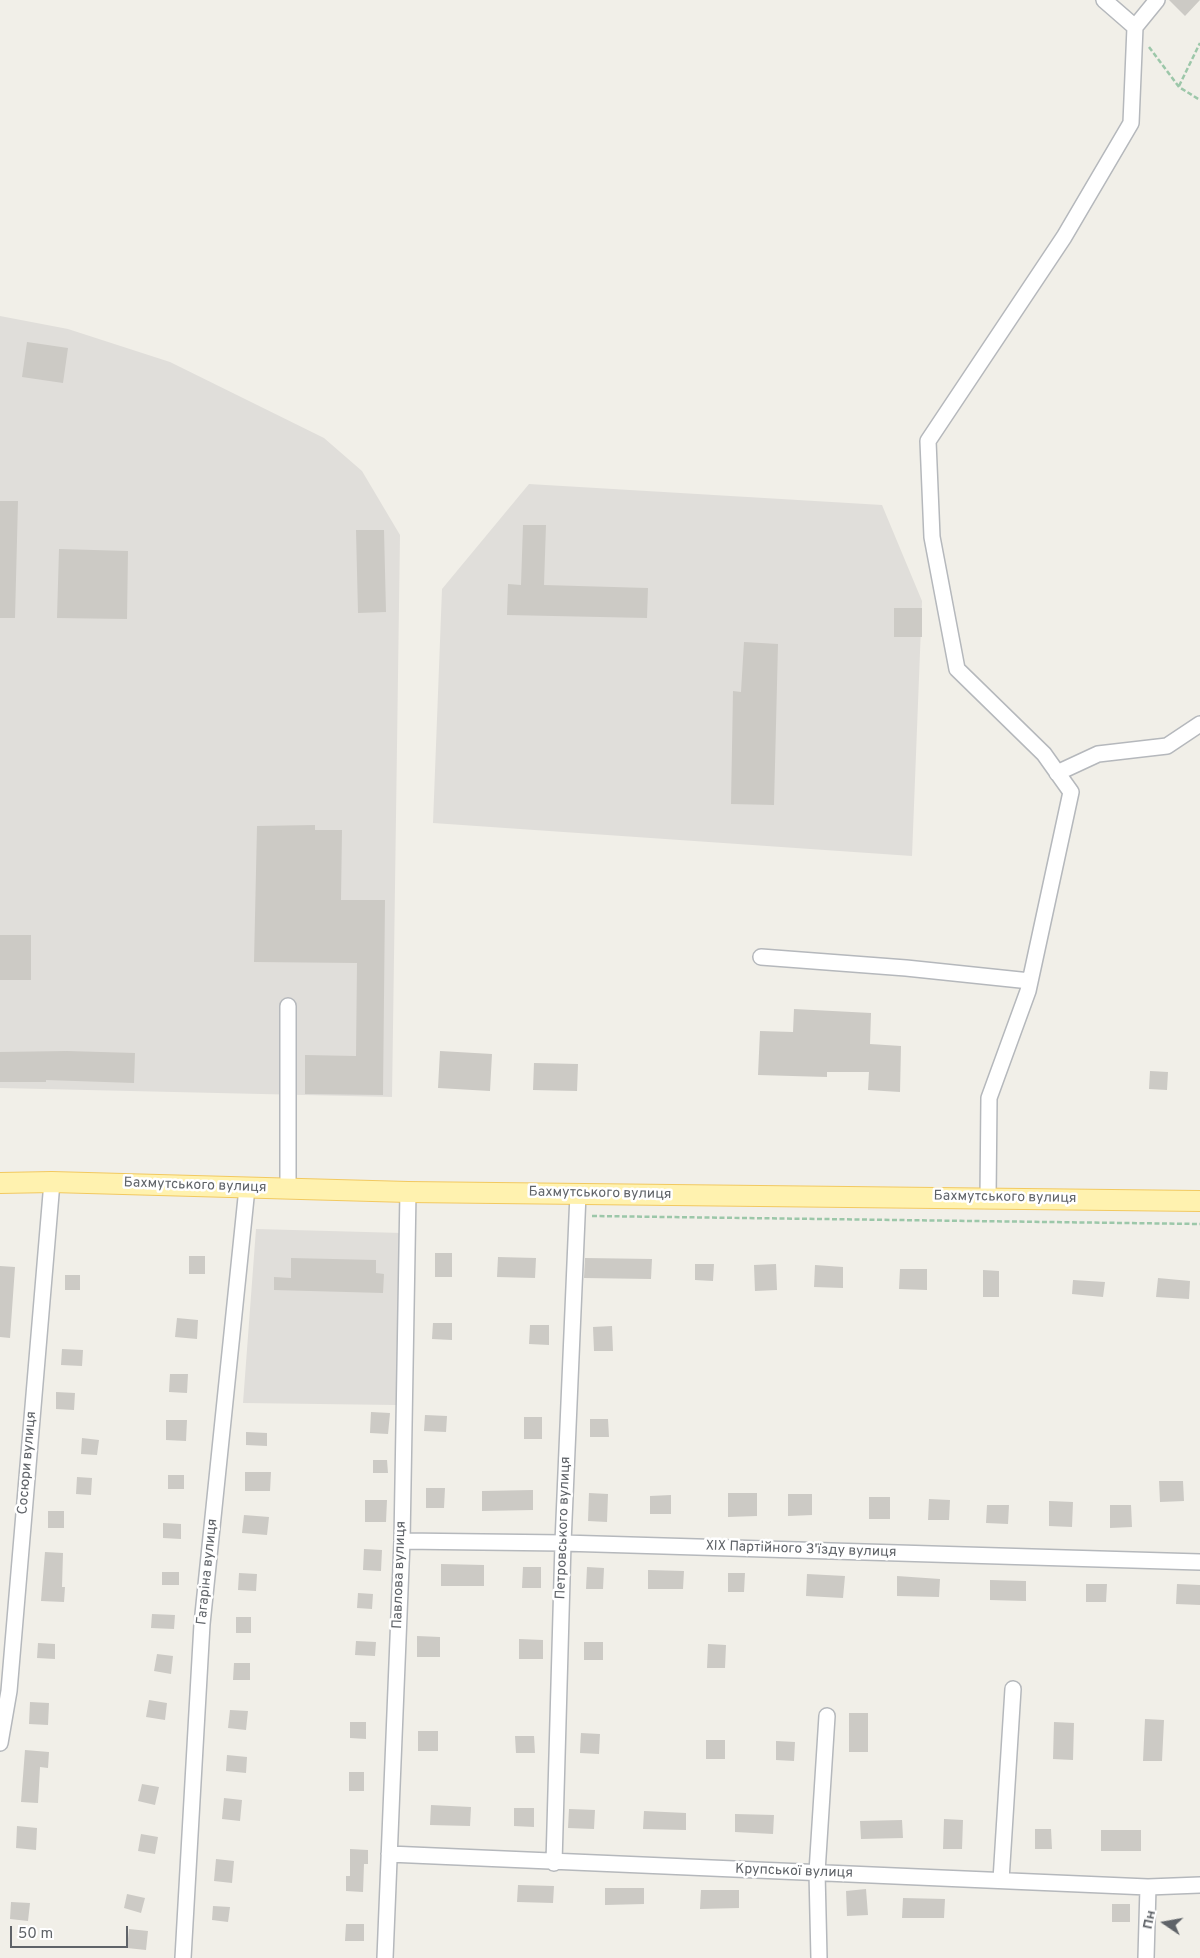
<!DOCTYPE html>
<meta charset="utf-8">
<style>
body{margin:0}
#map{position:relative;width:1200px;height:1958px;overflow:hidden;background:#f1efe8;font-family:Overpass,sans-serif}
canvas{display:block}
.north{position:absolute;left:1140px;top:1898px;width:50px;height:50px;-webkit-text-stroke:4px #fff;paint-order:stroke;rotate:282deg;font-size:14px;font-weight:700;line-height:20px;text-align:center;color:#5f6368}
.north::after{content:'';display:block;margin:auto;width:18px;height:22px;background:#5f6368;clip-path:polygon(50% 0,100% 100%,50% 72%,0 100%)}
.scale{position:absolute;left:10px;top:1926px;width:118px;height:22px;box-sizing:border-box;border:2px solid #5f6368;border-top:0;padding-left:6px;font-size:15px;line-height:18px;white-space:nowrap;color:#5f6368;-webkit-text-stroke:4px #fff;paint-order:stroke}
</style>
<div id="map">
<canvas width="1200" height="1958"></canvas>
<div class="north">Пн</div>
<div class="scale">50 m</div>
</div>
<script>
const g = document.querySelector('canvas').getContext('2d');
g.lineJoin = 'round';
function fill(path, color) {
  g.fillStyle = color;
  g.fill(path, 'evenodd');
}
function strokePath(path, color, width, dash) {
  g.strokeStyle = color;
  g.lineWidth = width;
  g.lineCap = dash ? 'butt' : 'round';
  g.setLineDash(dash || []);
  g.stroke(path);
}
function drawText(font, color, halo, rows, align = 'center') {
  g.font = font + ' Overpass,sans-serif';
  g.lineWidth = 5;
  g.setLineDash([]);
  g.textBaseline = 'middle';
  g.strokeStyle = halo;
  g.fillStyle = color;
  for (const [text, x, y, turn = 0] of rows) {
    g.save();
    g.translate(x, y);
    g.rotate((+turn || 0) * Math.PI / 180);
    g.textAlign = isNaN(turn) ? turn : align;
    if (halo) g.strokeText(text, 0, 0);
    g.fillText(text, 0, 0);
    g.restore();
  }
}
fill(new Path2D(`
 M0,316L68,329L170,362L324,438L362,471L400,535L392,1097L0,1088Z
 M529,484L882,505L922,601L912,856L433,823L442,589Z
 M256,1229L402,1233L396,1405L243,1403Z`), '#e0deda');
fill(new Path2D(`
 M1169,0H1200L1185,16Z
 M27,342L68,348L63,383L22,377Z
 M0,501H18L15,618H0Z
 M523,525H546L544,585L648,588L647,618L507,615L508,584L521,585Z
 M356,530H384L386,612L358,613Z
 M59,549L128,551L127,619L57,618Z
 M894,608H922V637H894Z
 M744,642L778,644L774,805L731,804L733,691L741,692Z
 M315,825V830H342L341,900H385L383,1095L305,1094V1055L356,1056L357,963L254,962L257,826Z
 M0,935H31V980H0Z
 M794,1009L871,1013L870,1044L901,1046L900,1092L868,1090L869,1072H827V1077L758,1075L760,1031L793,1032Z
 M67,1051L135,1053L134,1083L46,1080V1082H0V1052Z
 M440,1051L492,1054L490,1091L438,1088Z
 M534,1063L578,1064L577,1091L533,1090Z
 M1150,1071L1168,1072L1167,1090L1149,1089Z
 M435,1253H452V1277H435Z
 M189,1256H205V1274H189Z
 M498,1257L536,1258L535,1278L497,1277Z
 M291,1258L376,1260V1273L384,1274L383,1293L274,1290V1277L291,1278Z
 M585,1258L652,1259L651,1279L584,1278Z
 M695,1264H714L713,1281L695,1280Z
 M776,1264L777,1290L755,1291L754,1265Z
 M815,1265L843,1267V1288L814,1287Z
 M0,1266L15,1267L10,1338L0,1337Z
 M900,1269H927V1290L899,1289Z
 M983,1270L999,1271V1297H983Z
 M65,1275H80V1290H65Z
 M1158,1278L1190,1281L1189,1299L1156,1297Z
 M1073,1280L1105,1282L1103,1297L1072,1294Z
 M177,1318L198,1320L197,1339L175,1337Z
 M433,1323H452V1340L432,1339Z
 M530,1325H549V1345L529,1344Z
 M612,1326L613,1351H594L593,1327Z
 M62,1349L83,1350L82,1366L61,1365Z
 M170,1374H188L187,1393L169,1392Z
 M56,1392L75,1393L74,1410L56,1409Z
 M371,1412L390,1413L388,1434L370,1433Z
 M425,1415L447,1416L446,1432L424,1431Z
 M524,1417H542V1439H524Z
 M590,1419H608L609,1437H590Z
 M166,1420H187L186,1441L166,1440Z
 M246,1432L267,1433V1446L246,1445Z
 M82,1438L99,1440L97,1455L81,1454Z
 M373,1460H387L388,1473H373Z
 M245,1472H271L270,1491H245Z
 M168,1475H184V1489H168Z
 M77,1477L92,1478L91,1495L76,1494Z
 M1159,1481H1183L1184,1501L1160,1502Z
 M426,1488H445L444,1508H426Z
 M533,1490V1510L482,1511V1491Z
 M589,1493L608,1494L607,1522L588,1521Z
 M728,1493H757V1516L728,1517Z
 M788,1494H812V1515L788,1516Z
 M671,1495V1514H650V1496Z
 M869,1497H890V1519H869Z
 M929,1499L950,1500L949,1520H928Z
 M365,1500H387L386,1522H365Z
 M1049,1501L1073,1502L1072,1527L1049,1526Z
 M987,1505H1009L1008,1524L986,1523Z
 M1110,1505H1131L1132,1527L1110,1528Z
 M48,1511H64V1528H48Z
 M244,1515L269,1517L267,1535L242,1533Z
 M163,1523L181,1524V1539L163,1538Z
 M364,1549L382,1550L381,1571L363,1570Z
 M45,1552L63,1553L62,1587H65L64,1602L41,1601Z
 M441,1564L484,1565V1586H441Z
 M523,1567H541V1588H522Z
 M587,1567L604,1568L603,1589H586Z
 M648,1570L684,1571L683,1589H648Z
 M162,1572H179V1585H162Z
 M239,1573L257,1574L256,1591L238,1590Z
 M728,1573H745L744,1592H728Z
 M807,1574L845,1576L843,1598L806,1596Z
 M897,1576L940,1579L939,1597L897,1596Z
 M990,1580L1026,1581V1601L990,1600Z
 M1086,1584H1107L1106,1602H1086Z
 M1177,1584L1200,1585V1605L1176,1604Z
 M358,1593L373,1594L372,1609L357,1608Z
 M152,1614L175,1615L174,1629L151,1628Z
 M236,1617H251V1633H236Z
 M417,1636L440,1637V1657H417Z
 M519,1639L543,1640V1659H519Z
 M356,1641L376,1642L375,1656L355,1655Z
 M584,1642H603V1660H584Z
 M38,1643L55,1644V1659L37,1658Z
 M708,1644L726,1645L725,1668H707Z
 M157,1654L173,1656L171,1674L154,1671Z
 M234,1663H250V1680H233Z
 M149,1700L167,1703L165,1720L146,1717Z
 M30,1702L49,1703L48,1725L29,1724Z
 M230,1710L248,1711L246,1730L228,1728Z
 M849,1713H868V1752H849Z
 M1145,1719L1164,1720L1162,1761H1143Z
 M350,1722H366V1739L350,1738Z
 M1054,1722L1074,1723L1073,1760L1053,1759Z
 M418,1731H438V1751H418Z
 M581,1733L600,1734L599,1754L580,1753Z
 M515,1736H534L535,1753H516Z
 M706,1740H725V1759H706Z
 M776,1741L795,1742L794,1761L776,1760Z
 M25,1750L49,1752L48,1768L40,1767L38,1803L21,1802Z
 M227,1755L247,1757L246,1773L226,1771Z
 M349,1772H364V1791H349Z
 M142,1784L159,1787L155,1805L138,1801Z
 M224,1798L242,1800L240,1821L222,1819Z
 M431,1805L471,1807L470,1826L430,1825Z
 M514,1808H534V1827L514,1826Z
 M569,1809L595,1810L594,1829L568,1828Z
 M644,1811L686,1813V1830L643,1829Z
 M735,1814L774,1815L773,1834L735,1832Z
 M944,1819L963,1820L962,1849H943Z
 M902,1820L903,1838L861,1839L860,1821Z
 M17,1826L37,1828L36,1850L16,1848Z
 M1035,1829H1051L1052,1849H1035Z
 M1101,1830H1141V1851H1101Z
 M141,1834L158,1837L155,1854L138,1851Z
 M350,1849L368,1850V1864H364L363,1892L346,1891V1876H350Z
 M216,1859L234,1861L232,1883L214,1881Z
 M518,1885L554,1886L553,1903L517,1902Z
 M605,1888H644V1904L605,1905Z
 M866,1889L868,1915L847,1916L846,1891Z
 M701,1890H739V1908L700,1909Z
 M127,1894L145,1898L141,1913L124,1908Z
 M903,1898L945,1899L944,1918H902Z
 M11,1902L30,1903L28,1921L10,1919Z
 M1112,1904H1130V1922H1112Z
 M213,1906L230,1907L228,1922L212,1920Z
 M346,1924H364V1941H345Z
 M129,1929L148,1931L146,1950L127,1948Z`), '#cccac5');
const minor = new Path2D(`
 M1104,0L1135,27
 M1057,773L1098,754L1167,746L1200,724
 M761,957L906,968L1030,981
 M288,1006V1189
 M988,1198L989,1098L1028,991L1071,792L1044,754L957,669L932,537L928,441L1064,237L1131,123L1135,27L1157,0
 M402,1541L563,1543L1200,1562
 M0,1743L9,1691L52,1182
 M389,1854L1148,1887L1200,1885
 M554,1863L563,1543L578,1194
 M1001,1880L1013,1689
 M183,1958L202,1624L247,1188
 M385,1958L402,1541L408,1192
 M819,1958L817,1872L827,1716
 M1146,1958L1148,1887`);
const major = new Path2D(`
 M0,1183L52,1182L408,1192L1200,1201`);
strokePath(minor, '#b5b8bc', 18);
strokePath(major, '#f2c960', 22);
strokePath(new Path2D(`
 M1149,47L1179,87L1200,100
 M1179,86L1200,43
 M592,1216L1200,1224`), '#9cc7a9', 2.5, [5, 2.5]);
strokePath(minor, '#fff', 15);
strokePath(major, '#fff2af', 20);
drawText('14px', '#5f6368', '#fff', [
 ["Бахмутського вулиця",195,1186,2],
 ["Бахмутського вулиця",600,1194,1],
 ["Бахмутського вулиця",1005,1198,1],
 ["Сосюри вулиця",28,1463,-85],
 ["Петровського вулиця",564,1528,-88],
 ["XIX Партійного З'їзду вулиця",801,1550,2],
 ["Гагаріна вулиця",208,1572,-84],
 ["Павлова вулиця",400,1575,-88],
 ["Крупської вулиця",794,1872,2]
]);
</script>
